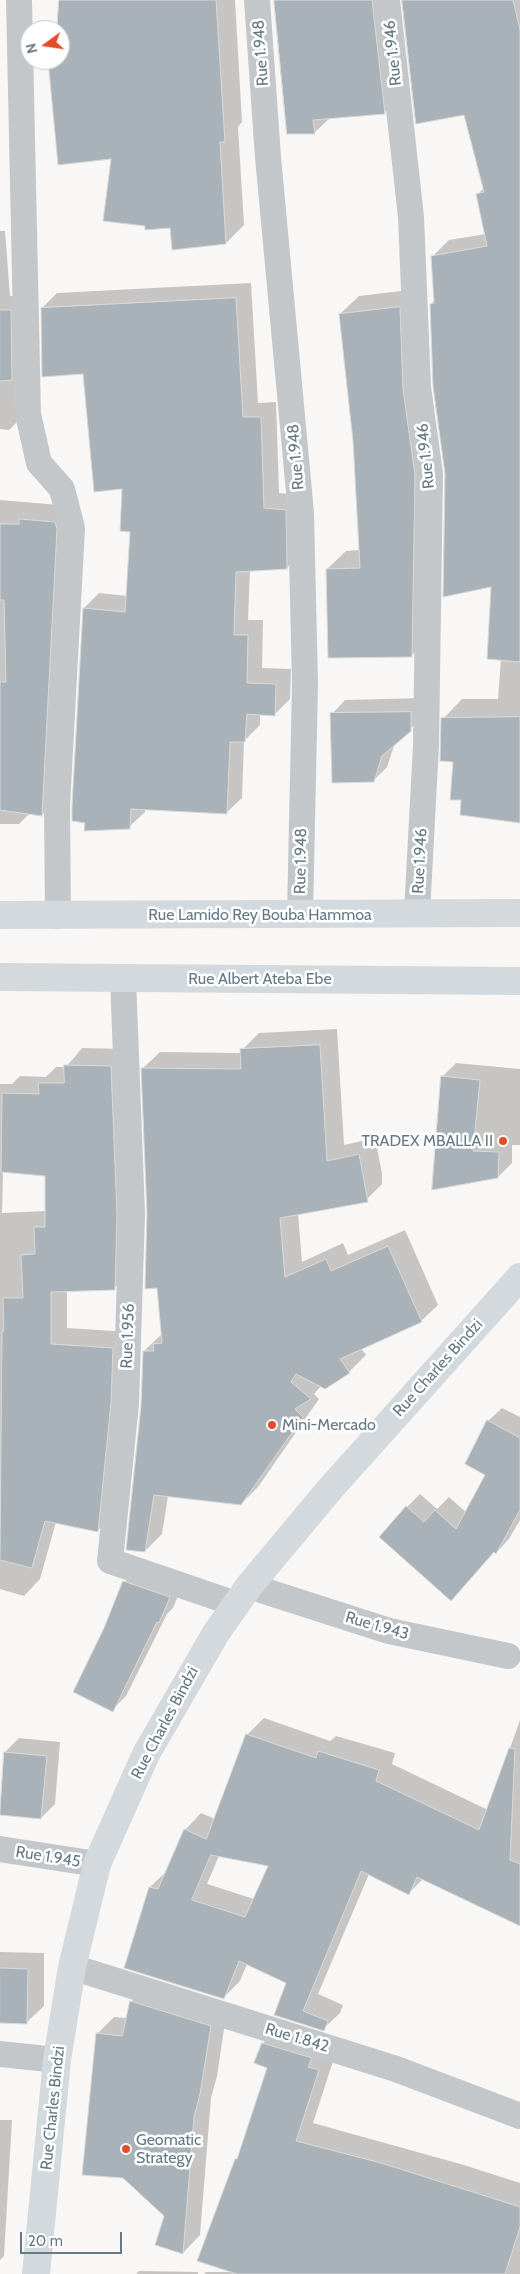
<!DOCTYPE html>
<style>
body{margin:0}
#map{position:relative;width:520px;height:2274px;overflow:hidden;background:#f8f7f5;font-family:Cabin,sans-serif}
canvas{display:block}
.north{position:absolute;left:20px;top:20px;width:50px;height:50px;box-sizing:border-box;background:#fff;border:1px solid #c2c9cf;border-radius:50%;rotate:256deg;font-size:14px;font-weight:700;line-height:20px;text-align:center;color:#667986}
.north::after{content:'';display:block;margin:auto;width:18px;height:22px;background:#e44d28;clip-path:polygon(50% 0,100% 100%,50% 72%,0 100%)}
.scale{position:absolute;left:20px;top:2232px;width:102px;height:22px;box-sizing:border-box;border:2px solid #667986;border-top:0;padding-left:6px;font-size:15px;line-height:18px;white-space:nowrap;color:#667986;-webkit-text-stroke:4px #fff;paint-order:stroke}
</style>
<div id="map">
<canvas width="520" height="2274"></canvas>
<div class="north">N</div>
<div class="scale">20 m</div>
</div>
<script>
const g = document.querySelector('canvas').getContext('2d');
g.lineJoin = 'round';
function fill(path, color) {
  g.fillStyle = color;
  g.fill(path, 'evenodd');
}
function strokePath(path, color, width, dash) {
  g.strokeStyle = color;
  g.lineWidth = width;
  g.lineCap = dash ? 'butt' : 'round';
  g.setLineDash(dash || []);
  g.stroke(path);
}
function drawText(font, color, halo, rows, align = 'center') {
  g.font = font + ' Cabin,sans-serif';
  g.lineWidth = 5;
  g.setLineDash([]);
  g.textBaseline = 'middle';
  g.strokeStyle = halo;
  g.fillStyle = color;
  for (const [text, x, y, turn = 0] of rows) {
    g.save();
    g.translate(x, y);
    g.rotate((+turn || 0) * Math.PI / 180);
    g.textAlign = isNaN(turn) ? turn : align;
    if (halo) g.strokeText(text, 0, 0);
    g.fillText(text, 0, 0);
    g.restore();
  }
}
fill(new Path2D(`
 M60,0H235L242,122L238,127L244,225L226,243L171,227L113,158L49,60H60L58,30Z
 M275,0H390L401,96L384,113L330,118L315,132L288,133Z
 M403,0H520V584L446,474L431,304L435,300L432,257L449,240L486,234L477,195L485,187L465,114Z
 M0,231H5L10,296L25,295L24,415L9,430L0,429Z
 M251,283L258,403L276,402L279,493L300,495L302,552L287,568L250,570L248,620H263L262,668L291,669L290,699L275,714H260V725L244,741L242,798L226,813L145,808V812L129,827L84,608L99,593L128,596L132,531L124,472L84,372L42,308L57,293Z
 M418,289L430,637L412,655L327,569L346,551L360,550L354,441L340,314L359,296Z
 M0,500L71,506L58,799L42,815L30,813L19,824H0Z
 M520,596V822L462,799L443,719L462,699H498L501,659Z
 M424,698V716L395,743L387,767L373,781L332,714L345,700Z
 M337,1029L344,1145L375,1138L382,1173V1184L365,1201L298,1213L302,1262L343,1243L348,1255L405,1230L438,1305L421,1321L361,1348L366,1355L349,1372L321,1386L314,1394L319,1399L258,1487L241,1504L168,1496L162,1534L145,1551L142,1406L144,1351L162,1334L148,1213L143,1068L160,1052L242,1053V1050L259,1033Z
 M82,1048L128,1049L131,1272L114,1288L67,1290V1328L129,1332L114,1514L97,1531L56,1522L40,1579L24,1596L0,1589V1084H12L20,1076L46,1077L56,1067H66ZM3,1171L46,1174V1211L2,1213Z
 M456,1063L520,1069V1145H512V1163L498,1177L433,1188L442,1077Z
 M502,1408L520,1417V1520L509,1539L496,1553L494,1552L451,1599L407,1507L420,1494L437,1509L449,1497L466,1512L486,1474L488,1421Z
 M138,1568L183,1584L173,1608L167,1614L126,1696L112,1710L105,1628L125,1582Z
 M264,1718L330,1741L336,1736L395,1753L392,1764L488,1810L520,1720V1924L423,1879L409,1893L369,1874L318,1994L343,2005L340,2013L323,2029L275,2014L288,1983L247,1964L240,1981L223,1998L150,1887L167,1871L185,1830L201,1813L215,1819L248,1734ZM219,1856L270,1865L254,1899L207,1884Z
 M19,1738L60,1742L55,1804L41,1818L0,1814L5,1752Z
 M0,1952L44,1953V2006L27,2022H0Z
 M148,1984L227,2009L217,2076L211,2098L200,2235L183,2253L165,2215L97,2034L114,2017L127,2018L131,2002Z
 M281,2025L336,2052L313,2123L464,2165L520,2183V2274H204L206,2272H243L236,2159L239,2157L268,2067L256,2062L263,2043Z
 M0,2120H12L4,2256L0,2260Z
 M139,2271L198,2272V2274H136Z`), '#0003');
const building = new Path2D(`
 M59,0H216L225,142H220L226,244L172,250L170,228L145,230V226L103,221L111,159L58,165L48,60H60V30H57Z
 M274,0H372L385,114L313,120L315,134H287Z
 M402,0H513L520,30V662L487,659L491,587L443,597L445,474L433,386L430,304L434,303L431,256L487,246L476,194L484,192L464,115L416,124Z
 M236,298L243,417H261L264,508L286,510L287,569L236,572L234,635H248L247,683L276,684L275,716L247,714L245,742H230L227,814L131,809L130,829L84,831L85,823L72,821V806L83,608L125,612L130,532L120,531L122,489L94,492L83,374L42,377L41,308Z
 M400,307L403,389L415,475L412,657L328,658L326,569L360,568L353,441L339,314Z
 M0,310H11L12,380L0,381Z
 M19,519L55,522L57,529L42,816L0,810V682H6L4,600H0V524H19Z
 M411,712V731L382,756L374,782L332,783L330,713Z
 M520,717V823L460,815L461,800H450L453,762L440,761L441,718Z
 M320,1045L327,1161L359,1154L368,1202L280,1218L285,1277L326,1259L331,1271L388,1246L422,1322L340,1359L350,1373L325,1389L296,1374L291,1382L311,1399L295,1409L303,1417L241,1505L154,1495L145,1552L126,1550L141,1406L143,1351H154L153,1344L162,1343L157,1288L145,1289L147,1213L141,1068L241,1069L240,1049Z
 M64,1065L111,1066L117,1214L115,1290L51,1292V1344L113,1348L111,1403L98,1532L45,1521L32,1568L0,1560L2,1331H4L3,1298H23L21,1255L35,1254L34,1227H45V1176L1,1172L2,1093L39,1094L38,1083H64Z
 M441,1076L480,1080L473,1151L499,1152L498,1178L432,1190Z
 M487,1420L520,1438V1510L496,1554L494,1552L451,1601L379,1537L406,1506L424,1522L435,1510L456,1529L485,1475L465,1464Z
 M123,1581L170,1597L159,1623L157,1622L113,1712L73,1692L104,1628Z
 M246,1734L316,1758L318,1751L379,1770L376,1781L479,1830L509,1748L515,1749L510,1860L520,1864V1926L417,1877L409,1895L361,1871L303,2011L328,2021L324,2031L274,2015L286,1983L239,1961L224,1999L124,1968L149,1887L158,1889L184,1829L206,1839ZM211,1855L268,1866L245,1917L192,1900Z
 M4,1752L47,1756L41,1819L0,1815Z
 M0,1968L28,1969L27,2024L0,2023Z
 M130,2001L211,2026L200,2094L194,2117L183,2254L155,2245L164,2216L123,2178L82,2175L96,2033L122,2036Z
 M262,2043L312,2058L308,2067L319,2070L296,2141L381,2163L520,2207V2227L505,2274H237L197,2261L235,2159H237L267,2068L254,2063Z`);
fill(building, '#a9b2b8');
strokePath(building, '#d9d9d7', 1);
strokePath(new Path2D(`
 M19,0L28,414L39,463L62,489L72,528L57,806L58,916
 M257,0L268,157L301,513L305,684L300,915
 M387,0L411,217L418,387L430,474L426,745L417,913
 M123,978L132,1214L126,1404L110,1561L236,1604
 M249,1586L389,1631L508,1656
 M0,1849L97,1864
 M72,1967L396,2069L520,2116
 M0,2054L57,2060`), '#c3c7ca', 26);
strokePath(new Path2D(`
 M36,2274L57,2060L72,1967L97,1864L146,1754L216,1633L249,1586L330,1489L520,1277`), '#d4d9dd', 28);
strokePath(new Path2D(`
 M0,915L520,913
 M0,977L520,981`), '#d4d9dd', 28);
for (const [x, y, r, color] of [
 [503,1141,5,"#e44d28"],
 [272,1425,5,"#e44d28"],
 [126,2149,5,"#e44d28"]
]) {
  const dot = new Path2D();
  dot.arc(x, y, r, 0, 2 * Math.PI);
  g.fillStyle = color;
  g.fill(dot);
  strokePath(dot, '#fff', 2);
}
drawText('16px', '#667986', '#fff', [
 ["Rue 1.948",261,53,-94],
 ["Rue 1.946",393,53,-96],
 ["Rue 1.946",426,456,-96],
 ["Rue 1.948",296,457,-95],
 ["Rue 1.948",301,861,-89],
 ["Rue 1.946",420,861,-87],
 ["Rue Lamido Rey Bouba Hammoa",260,915],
 ["Rue Albert Ateba Ebe",260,979],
 ["Rue 1.956",128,1336,-88],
 ["Rue Charles Bindzi",438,1368,-48],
 ["Rue 1.943",377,1626,16],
 ["Rue Charles Bindzi",165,1723,-62],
 ["Rue 1.945",48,1857,9],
 ["Rue 1.842",297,2038,17],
 ["Rue Charles Bindzi",53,2108,-84]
]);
drawText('16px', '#667986', '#fff', [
 ["TRADEX MBALLA II",493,1141,"right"],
 ["Mini-Mercado",282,1425],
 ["Geomatic",136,2140],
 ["Strategy",136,2158]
], 'left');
</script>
